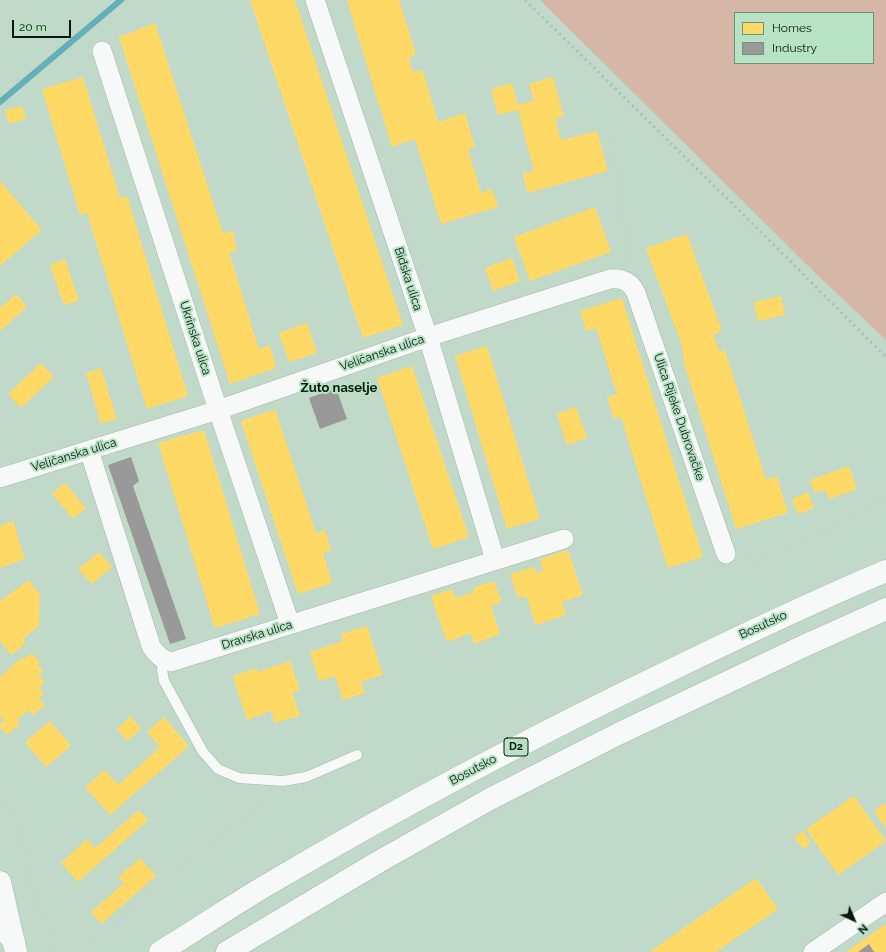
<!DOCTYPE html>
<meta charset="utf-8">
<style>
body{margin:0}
#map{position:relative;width:886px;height:952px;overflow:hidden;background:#c1d9c8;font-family:Raleway,sans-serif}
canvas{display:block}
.legend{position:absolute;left:734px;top:12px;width:140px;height:52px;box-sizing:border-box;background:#b7e3c4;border:1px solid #71927b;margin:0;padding:5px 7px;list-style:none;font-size:12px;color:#08180e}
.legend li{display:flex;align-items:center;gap:8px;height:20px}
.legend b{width:20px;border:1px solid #71927b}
.north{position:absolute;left:834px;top:900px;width:40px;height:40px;-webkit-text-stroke:3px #b7e3c4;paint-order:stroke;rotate:136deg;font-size:11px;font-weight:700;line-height:16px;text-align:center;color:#08180e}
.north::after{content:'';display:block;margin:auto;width:14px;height:18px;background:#08180e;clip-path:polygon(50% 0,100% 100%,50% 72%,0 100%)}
.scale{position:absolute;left:12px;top:20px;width:59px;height:18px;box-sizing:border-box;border:2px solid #08180e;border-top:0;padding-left:5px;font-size:12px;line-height:14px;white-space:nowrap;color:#08180e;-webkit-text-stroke:3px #b7e3c4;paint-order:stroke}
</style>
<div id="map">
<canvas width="886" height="952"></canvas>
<ul class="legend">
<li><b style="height:11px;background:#ffd966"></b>Homes</li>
<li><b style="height:11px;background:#999"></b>Industry</li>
</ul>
<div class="north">N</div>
<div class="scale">20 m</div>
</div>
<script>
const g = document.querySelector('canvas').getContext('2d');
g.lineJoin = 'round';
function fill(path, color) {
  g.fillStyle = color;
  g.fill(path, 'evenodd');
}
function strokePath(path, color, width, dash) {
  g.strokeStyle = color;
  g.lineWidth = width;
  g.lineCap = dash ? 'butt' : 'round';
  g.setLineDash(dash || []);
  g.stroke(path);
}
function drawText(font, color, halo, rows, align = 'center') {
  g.font = font + ' Raleway,sans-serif';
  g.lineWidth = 4;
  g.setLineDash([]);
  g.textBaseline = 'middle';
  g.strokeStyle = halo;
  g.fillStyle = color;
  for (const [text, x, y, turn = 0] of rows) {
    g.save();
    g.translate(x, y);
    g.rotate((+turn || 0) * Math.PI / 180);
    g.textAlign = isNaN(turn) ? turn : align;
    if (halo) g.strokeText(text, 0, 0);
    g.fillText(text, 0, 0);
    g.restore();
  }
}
fill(new Path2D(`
 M540,0H886V340L807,265ZM735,13H873V63H735Z`), '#d6b7a5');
fill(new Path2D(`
 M250,0H295L403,325L363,338Z
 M347,0H399L416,54L409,58L412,71H423L438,122L465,113L475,147L468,149L481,193L492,189L498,207L441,224L415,139L392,147Z
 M155,23L223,233L233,231L237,250L229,252L259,349L270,345L276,368L230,384L119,37Z
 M83,77L120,198L127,196L188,396L147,409L87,213L80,215L42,89Z
 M553,77L564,117L555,119L561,140L597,131L608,171L528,193L522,174L534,171L518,110L498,115L491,89L512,83L518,105L534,101L529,84Z
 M22,106L26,119L9,124L5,110Z
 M0,181L42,230L0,266Z
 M595,207L611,252L530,281L514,237Z
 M687,234L722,331L713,335L720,352L725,350L766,480L777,476L788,513L736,529L684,363L682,346L646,248Z
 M512,258L520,281L493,291L485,268Z
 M65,259L79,300L64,305L50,265Z
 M16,294L27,307L0,331V308Z
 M781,296L785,315L758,321L754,302Z
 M622,298L703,557L668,568L621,417L614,419L607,397L617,394L596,328L586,331L580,311Z
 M307,323L317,353L289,362L279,333Z
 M487,346L540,519L507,529L455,356Z
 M41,363L54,377L21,408L8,394Z
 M412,366L469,537L433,549L377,378Z
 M101,368L117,419L101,424L86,373Z
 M576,407L587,438L567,445L557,414Z
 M275,409L316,533L325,530L331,550L323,553L332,583L298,594L241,421Z
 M204,430L260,614L215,628L158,443Z
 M849,466L857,489L829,499L825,490L815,493L810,480Z
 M65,483L86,508L73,519L52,494Z
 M808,492L814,508L798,514L792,499Z
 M13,521L25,559L0,568V526Z
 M568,550L583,595L562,602L566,615L536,625L526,596L518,598L510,574L534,567L536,573L543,571L540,559Z
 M99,552L112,567L92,584L78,569Z
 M29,580L40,595L39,626L23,639L26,643L11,655L0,641V601Z
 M494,581L502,602L491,606L500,634L474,644L471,633L447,642L431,596L452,589L456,598L474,592L473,588Z
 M367,626L383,675L361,682L365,693L343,700L335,676L319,681L310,652L343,641L341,634Z
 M32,653L40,662L37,664L43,671L39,675L45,682L39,688L44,693L39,698L45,705L33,715L28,710L17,720L20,724L7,735L0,727V724L4,721L0,716V677L22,657L25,659Z
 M290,661L300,690L292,692L300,716L275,723L271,711L247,720L233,676L257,668L258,672Z
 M131,716L141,729L127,741L117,729Z
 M164,717L189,746L110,815L85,787L105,770L118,785L160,747L147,732Z
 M50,721L71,746L46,767L25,742Z
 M854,796L886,841L838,875L806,829Z
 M885,803L886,805V829L874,811Z
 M139,810L148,820L78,882L61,863L87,839L95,848Z
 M803,831L811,843L803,849L794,837Z
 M140,858L156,876L101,924L91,912L124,883L118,877Z
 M756,878L778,909L716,952H649Z
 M886,924V952H874L869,944L858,952H846Z`), '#ffd966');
fill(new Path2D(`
 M336,388L347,419L320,429L309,398Z
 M131,457L139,481L133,486L186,639L170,644L108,465Z
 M869,944L874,952H858Z`), '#999');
strokePath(new Path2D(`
 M0,102L121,0`), '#63b0ba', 6);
const lane = new Path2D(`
 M163,660L162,670L164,681L203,752L218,769L239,778L283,781L306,777L357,755`);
const street = new Path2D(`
 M315,0L428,337L495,560
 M102,51L218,410L290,624
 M89,450L151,646C157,655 161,659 171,662L564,539
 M0,478L218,410L428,337L610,279C622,278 630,281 636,293L726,554
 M813,952L886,902`);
const secondary = new Path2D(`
 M0,882L16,952`);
const highway = new Path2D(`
 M0,926L14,941
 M160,952C198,929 234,904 272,882C401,806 534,736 669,671C741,636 812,602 886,571
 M227,952L380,861L490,799L620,733L806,645L886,609`);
strokePath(lane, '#a2b4a8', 11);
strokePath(street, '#a2b4a8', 20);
strokePath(secondary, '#a2b4a8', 23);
strokePath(highway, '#a2b4a8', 23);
strokePath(new Path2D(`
 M607,135L618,175L628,262
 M745,557L757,562L802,544L886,496
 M0,805L5,804L14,812L37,901L57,952
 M22,888L32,883
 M78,952L117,922L266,796`), '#cad1cc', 2.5, [3, 3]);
strokePath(lane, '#f6f9f7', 10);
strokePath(street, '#f6f9f7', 19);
strokePath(secondary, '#f6f9f7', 22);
strokePath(highway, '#f6f9f7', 22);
strokePath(new Path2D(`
 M525,0L751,222L886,357`), '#b4bab6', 3, [2, 4]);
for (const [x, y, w] of [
 [516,747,24]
]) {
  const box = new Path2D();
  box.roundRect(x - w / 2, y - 9, w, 18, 3);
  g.fillStyle = '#b7e3c4';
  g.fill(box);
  strokePath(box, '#08180e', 1);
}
drawText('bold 11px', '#08180e', null, [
 ["D2",516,747]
]);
drawText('12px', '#08180e', '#b7e3c4', [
 ["Biđska ulica",408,279,72],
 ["Ukrinska ulica",195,338,72],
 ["Veličanska ulica",382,353,-19],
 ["Ulica Rijeke Dubrovačke",679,417,71],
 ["Veličanska ulica",74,455,-17],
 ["Bosutsko",763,625,-25],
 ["Dravska ulica",257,635,-17],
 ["Bosutsko",473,770,-28]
]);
drawText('bold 13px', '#08180e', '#b7e3c4', [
 ["Žuto naselje",339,388]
]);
</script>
